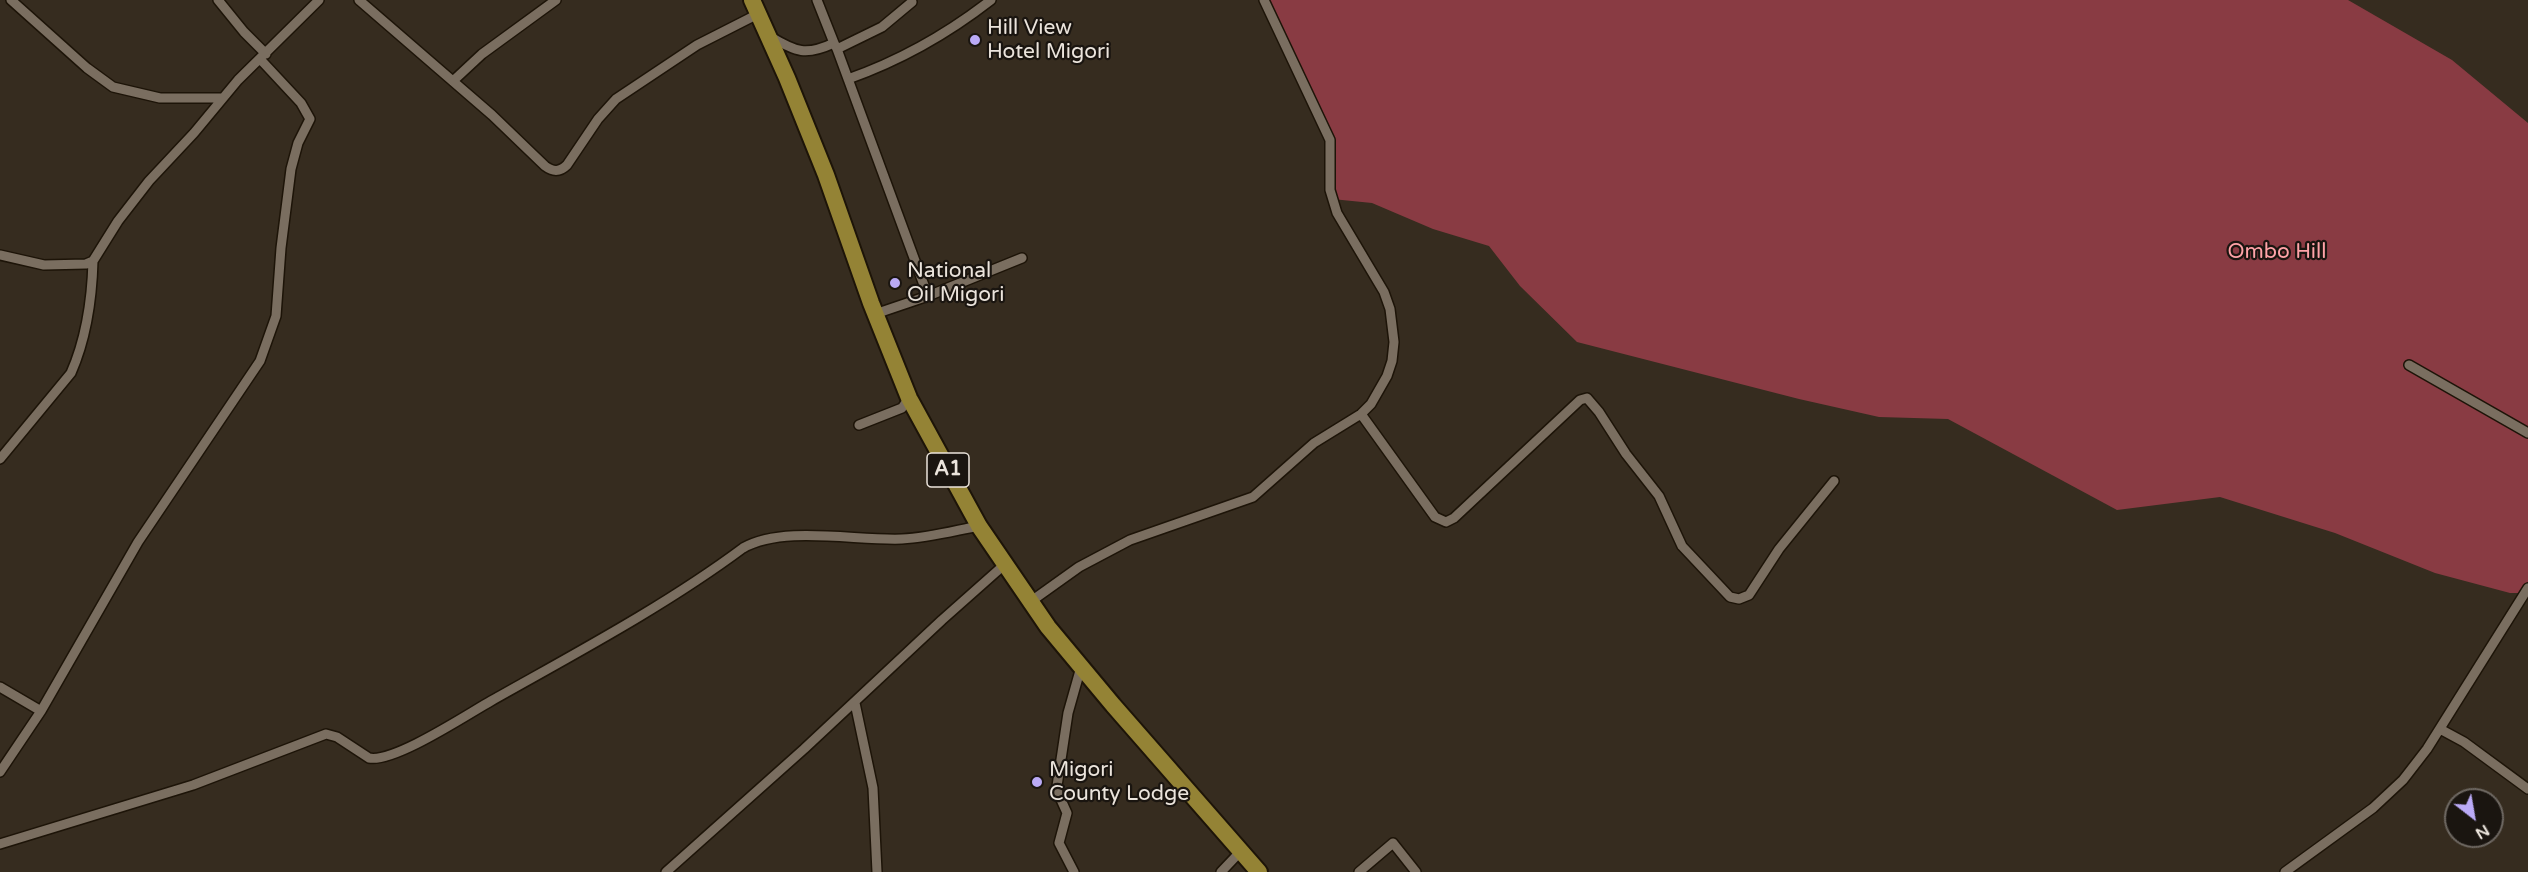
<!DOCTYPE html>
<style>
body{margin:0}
#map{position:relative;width:2528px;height:872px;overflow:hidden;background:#362c1f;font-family:"Varela Round",sans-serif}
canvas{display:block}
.north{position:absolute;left:2444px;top:788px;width:60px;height:60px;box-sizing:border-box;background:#1a1510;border:2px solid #6e6862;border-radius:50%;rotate:149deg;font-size:16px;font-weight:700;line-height:24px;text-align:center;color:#ebe4dc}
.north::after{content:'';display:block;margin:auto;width:21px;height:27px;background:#baaaf6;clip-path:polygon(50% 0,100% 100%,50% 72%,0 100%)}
</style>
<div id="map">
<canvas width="2528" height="872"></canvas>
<div class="north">N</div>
</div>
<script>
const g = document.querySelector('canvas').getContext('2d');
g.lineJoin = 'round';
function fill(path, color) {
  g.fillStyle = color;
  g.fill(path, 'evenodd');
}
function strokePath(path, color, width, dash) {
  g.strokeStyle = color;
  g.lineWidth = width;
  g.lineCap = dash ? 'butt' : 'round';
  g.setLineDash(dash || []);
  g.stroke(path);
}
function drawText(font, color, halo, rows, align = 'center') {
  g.font = font + ' "Varela Round",sans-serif';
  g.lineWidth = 4.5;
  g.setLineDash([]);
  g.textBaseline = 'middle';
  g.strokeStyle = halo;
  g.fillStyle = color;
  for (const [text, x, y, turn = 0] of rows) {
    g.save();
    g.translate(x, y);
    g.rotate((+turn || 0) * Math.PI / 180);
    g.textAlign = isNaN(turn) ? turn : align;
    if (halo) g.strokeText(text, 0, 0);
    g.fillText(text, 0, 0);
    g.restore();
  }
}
fill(new Path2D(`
 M1263,0H2348L2452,60L2528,123V593H2510L2435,573L2335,533L2220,497L2117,510L1948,419L1879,417L1799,399L1577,342L1520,286L1489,246L1433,229L1372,203L1332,199L1331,156L1298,69Z`), '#893b43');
const minor = new Path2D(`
 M11,0L87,68L113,87L160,98H223
 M218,0L244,32L266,54
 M359,0L492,115L545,166C553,172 560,172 567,165L598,119L616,99L697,45L758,14
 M817,0L834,43
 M771,37C796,52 806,56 834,43L837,49L882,27L912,2
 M837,49L928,296L1022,258
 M848,79C902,60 946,35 991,0
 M453,81L482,54L556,0
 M0,255L44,265L86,264L93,261L118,221L149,181L194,133L238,80L319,0
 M875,314L928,296
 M2409,365L2528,433
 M1361,414L1435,517L1446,522L1454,518L1580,400L1587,398L1599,412L1626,454L1659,496L1682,546L1730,597L1739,599L1749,595L1779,549L1834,481
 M859,425L902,408L909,398
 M0,459L71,373C86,339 92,298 93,261
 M1030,602L1079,567L1130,540L1253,497L1314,443L1361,414L1371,404L1387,376L1392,361L1394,342L1390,309L1384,292L1337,213L1330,190V140L1264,0
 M0,687L41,711L0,772
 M855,703L873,788L877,872
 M41,711L138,542L260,361L276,316L281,248L291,169L298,143L310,119L301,103L260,59
 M2440,729L2464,742L2528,789
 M0,844L193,785L326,734L337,737L369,758C394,763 466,715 491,701C576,653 665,606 743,548C783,525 856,541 902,539C928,538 953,531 979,526
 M666,872L804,749L942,620L1004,565
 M1074,872L1059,843L1067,813L1058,793L1057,786L1068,713L1081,667
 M1221,872L1240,852
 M1359,872L1393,843L1416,872
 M2285,872L2373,808L2403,780L2427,749L2528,588`);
const trunk = new Path2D(`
 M752,0L787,78L826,175L871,303L909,398L979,526L1048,627L1113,705L1259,872`);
strokePath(minor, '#1d1408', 12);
strokePath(trunk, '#1d1408', 20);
strokePath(minor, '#7a6e60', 9);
strokePath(trunk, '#948335', 16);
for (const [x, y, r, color] of [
 [975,40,6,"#baaaf6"],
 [895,283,6,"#baaaf6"],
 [1037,782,6,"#baaaf6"]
]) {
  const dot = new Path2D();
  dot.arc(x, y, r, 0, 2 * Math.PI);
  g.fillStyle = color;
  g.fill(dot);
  strokePath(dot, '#1a1510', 2);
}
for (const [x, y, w] of [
 [948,470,42]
]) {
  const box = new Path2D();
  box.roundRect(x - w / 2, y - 17, w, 34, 4.5);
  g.fillStyle = '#1a1510';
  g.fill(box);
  strokePath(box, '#ebe4dc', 1.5);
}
drawText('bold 20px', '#ebe4dc', null, [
 ["A1",948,470]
]);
drawText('21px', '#ebe4dc', '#1a1510', [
 ["Hill View",987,28],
 ["Hotel Migori",987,52],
 ["National",907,271],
 ["Oil Migori",907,295],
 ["Migori",1049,770],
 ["County Lodge",1049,794]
], 'left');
drawText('21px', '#ffa3a8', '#1a1510', [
 ["Ombo Hill",2277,252]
]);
</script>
